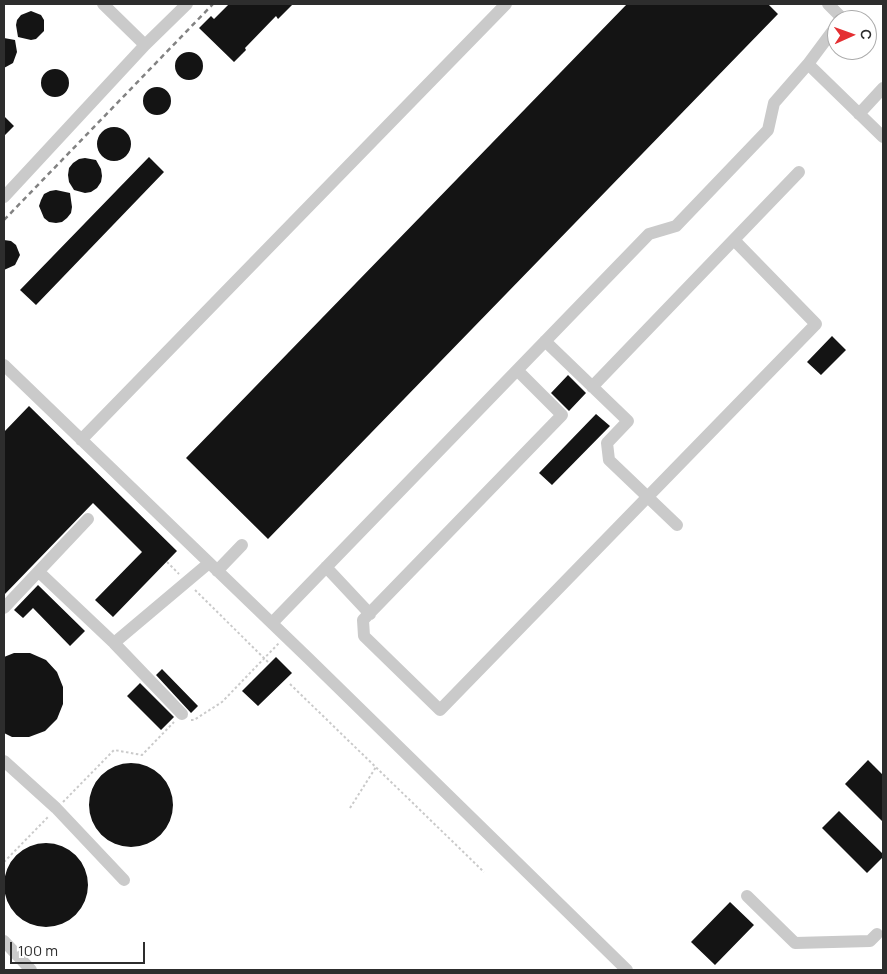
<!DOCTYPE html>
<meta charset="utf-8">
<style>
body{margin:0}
#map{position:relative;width:887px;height:974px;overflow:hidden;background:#fff;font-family:Manrope,sans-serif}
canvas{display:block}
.frame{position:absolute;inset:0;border:5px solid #2d2d2d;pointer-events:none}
.north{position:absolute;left:827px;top:10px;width:50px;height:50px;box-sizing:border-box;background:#fff;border:1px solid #ababab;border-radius:50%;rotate:88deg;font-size:14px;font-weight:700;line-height:20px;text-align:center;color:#2d2d2d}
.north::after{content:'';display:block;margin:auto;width:18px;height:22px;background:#e42f32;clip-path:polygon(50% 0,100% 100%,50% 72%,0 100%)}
.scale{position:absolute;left:10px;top:942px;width:135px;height:22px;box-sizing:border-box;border:2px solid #2d2d2d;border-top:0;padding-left:6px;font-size:15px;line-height:18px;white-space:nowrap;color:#2d2d2d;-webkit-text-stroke:4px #fff;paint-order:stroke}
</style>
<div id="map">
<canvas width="887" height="974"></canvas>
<div class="frame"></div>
<div class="north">С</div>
<div class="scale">100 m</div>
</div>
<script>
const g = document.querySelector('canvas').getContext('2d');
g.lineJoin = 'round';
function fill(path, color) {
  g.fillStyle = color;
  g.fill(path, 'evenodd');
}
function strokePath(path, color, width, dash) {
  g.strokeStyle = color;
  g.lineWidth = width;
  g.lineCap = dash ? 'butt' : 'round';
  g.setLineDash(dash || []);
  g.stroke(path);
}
fill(new Path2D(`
 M229,4H293L278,19L276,16L245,48L246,50L234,62L199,28L211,16L214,19Z
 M627,4H768L778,14L268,539L186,458Z
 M31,11L41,15L44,20V31L36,39L31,40L18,37L16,25L17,20L21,15Z
 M4,38L15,40L17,52L13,63L4,68Z
 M175 66a14 14 0 1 1 28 0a14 14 0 1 1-28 0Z
 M41 83a14 14 0 1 1 28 0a14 14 0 1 1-28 0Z
 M143 101a14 14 0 1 1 28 0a14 14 0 1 1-28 0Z
 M4,116L14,126L4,136Z
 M97 144a17 17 0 1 1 34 0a17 17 0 1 1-34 0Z
 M149,157L164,172L36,305L20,290Z
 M85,158L96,160L101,169L102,176L101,182L97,188L91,192L85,193L74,190L69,182L68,175L69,168L73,163L79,159Z
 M56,190L70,193L72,207L71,213L67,218L62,222L56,223L49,222L44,218L39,206L41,200L44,194L50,191Z
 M4,240L11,241L16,245L20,255L15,265L4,270Z
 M832,336L846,350L821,375L807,362Z
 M568,375L586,393L569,411L551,393Z
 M29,406L177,551L113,617L95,600L142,552L93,503L4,595V432Z
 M596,414L610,426L552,485L539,473Z
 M38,585L85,631L70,646L33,608L23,618L14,610Z
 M14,653H30L46,660L57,672L63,687V704L57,719L45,731L29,737H12L4,733V657Z
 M276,657L292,673L258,706L242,691Z
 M162,669L198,706L191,713L156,675Z
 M140,683L174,717L161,730L127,696Z
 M868,760L883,775V822L845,784Z
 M89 805a42 42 0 1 1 84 0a42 42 0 1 1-84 0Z
 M839,811L883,854V857L867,873L822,828Z
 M4 885a42 42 0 1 1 84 0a42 42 0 1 1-84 0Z
 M730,902L754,925L715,965L691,942Z`), '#141414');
strokePath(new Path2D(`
 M167,562L179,574
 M195,590L269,663
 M290,684L484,872
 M191,720H194L222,702L279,643
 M63,802L114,750L142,755L174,722
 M350,808L376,767
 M4,862L49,816`), '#cacaca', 2, [2.5, 2.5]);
strokePath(new Path2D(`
 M103,4L145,45L187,4
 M828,4L842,18L841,20
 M837,25L808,64L883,137
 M859,114L883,88
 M4,197L145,45
 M545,341L628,421L607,443L609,460L677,525
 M4,365L308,658L627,970
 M517,370L562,415L363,620L364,636L440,710L816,324L734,240
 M592,387L799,172
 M81,440L506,4
 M326,567L370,614
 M217,571L242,545
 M39,572L114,643L182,714
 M4,608L88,519
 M272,623L649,234L676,226L768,130L774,103L808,64
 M114,643L209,563
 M4,761L56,808L124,880
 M747,896L795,943L870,941L877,934
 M4,941L31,970`), '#cacaca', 12);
strokePath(new Path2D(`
 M4,220L213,4`), '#828282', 2.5, [5, 4]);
</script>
